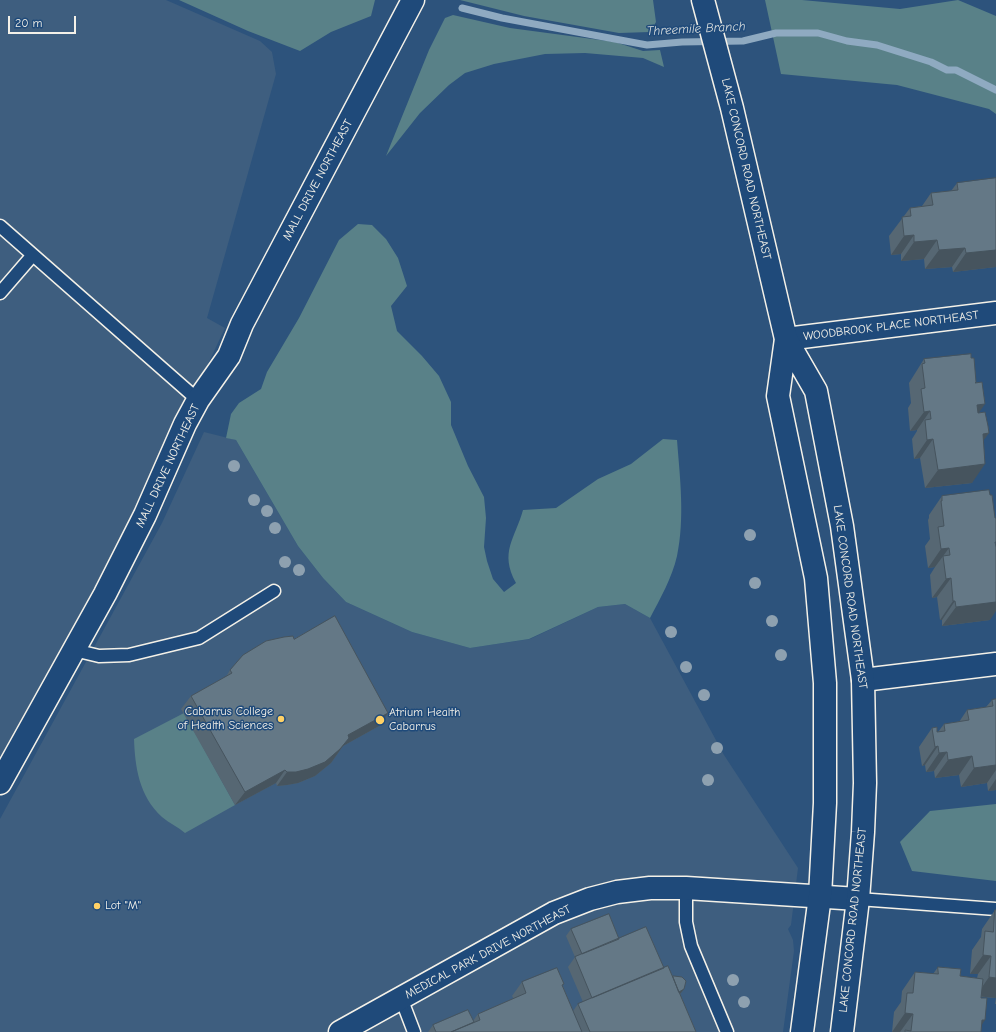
<!DOCTYPE html>
<style>
body{margin:0}
#map{position:relative;width:996px;height:1032px;overflow:hidden;background:#2d537c;font-family:"Comic Neue",sans-serif}
canvas{display:block}
.scale{position:absolute;left:8px;top:16px;width:68px;height:18px;box-sizing:border-box;border:2px solid #f4f1e8;border-top:0;padding-left:5px;font-size:12px;line-height:14px;white-space:nowrap;color:#f4f1e8;-webkit-text-stroke:3px #1f4a7a;paint-order:stroke}
</style>
<div id="map">
<canvas width="996" height="1032"></canvas>
<div class="scale">20 m</div>
</div>
<script>
const g = document.querySelector('canvas').getContext('2d');
g.lineJoin = 'round';
function fill(path, color) {
  g.fillStyle = color;
  g.fill(path, 'evenodd');
}
function strokePath(path, color, width, dash) {
  g.strokeStyle = color;
  g.lineWidth = width;
  g.lineCap = dash ? 'butt' : 'round';
  g.setLineDash(dash || []);
  g.stroke(path);
}
function drawText(font, color, halo, rows, align = 'center') {
  g.font = font + ' "Comic Neue",sans-serif';
  g.lineWidth = 3;
  g.setLineDash([]);
  g.textBaseline = 'middle';
  g.strokeStyle = halo;
  g.fillStyle = color;
  for (const [text, x, y, turn = 0] of rows) {
    g.save();
    g.translate(x, y);
    g.rotate((+turn || 0) * Math.PI / 180);
    g.textAlign = isNaN(turn) ? turn : align;
    if (halo) g.strokeText(text, 0, 0);
    g.fillText(text, 0, 0);
    g.restore();
  }
}
fill(new Path2D(`
 M0,0H166L260,41L272,52L276,74L207,318L225,328L144,499L0,764Z
 M204,432L236,440L298,546L323,578L346,602L412,632L470,648L530,639L598,607L625,604L650,618L724,755L798,868L791,925L788,929L793,940L794,951L783,1032H0V819L162,523Z`), '#3e5e7f');
fill(new Path2D(`
 M179,0H375L371,16L331,32L300,51L248,31Z
 M460,0H653L656,22L650,32L619,33L524,16Z
 M765,0H802L900,9L958,0L996,16V114L989,109L897,85L781,74Z
 M453,15L510,28L615,42L643,51L660,50L664,67L643,58L585,53L545,54L494,64L465,73L449,85L420,113L386,156L429,50L445,18Z
 M358,224L372,225L386,239L398,258L407,286L391,306L397,331L422,356L439,376L451,402V425L468,466L484,497L486,518L484,547L487,561L493,579L504,592L516,583C499,552 515,539 523,510L556,508L598,479L631,464L663,439L677,440C680,478 685,519 677,556C672,578 660,599 650,618L625,604L598,607L529,639L470,648L412,632L346,602L323,578L298,546L236,440L226,438L231,414L239,403L261,389L267,372L299,318L339,240Z
 M184,713L235,805L185,833C178,827 169,823 162,817C139,796 135,767 134,739Z
 M996,804V881L912,871L900,842L930,811Z`), '#598188');
strokePath(new Path2D(`
 M462,8L502,18L647,45L682,42L743,41L776,33H818L847,41L877,45L931,62L947,70H956L996,90`), '#8faac1', 7);
const service = new Path2D(`
 M0,226L198,400
 M0,293L32,256
 M74,650L99,656L129,655L199,638L274,591
 M686,888V922L691,946L727,1032
 M858,899L996,909
 M401,998L414,1032`);
const minor = new Path2D(`
 M786,339L996,313
 M863,680L996,664
 M340,1032L554,913L590,899L617,892L650,888H686L858,899`);
const tertiary = new Path2D(`
 M0,783L105,594L145,515L185,424L198,400L229,356L242,324L413,0`);
const secondary = new Path2D(`
 M703,0L732,108L786,339L816,391L842,526L863,680L865,783L863,832L858,899L842,1032
 M786,339L778,396L816,578L825,683V803L820,896L802,1032`);
strokePath(service, '#f4f1e8', 15);
strokePath(minor, '#f4f1e8', 25);
strokePath(tertiary, '#f4f1e8', 25);
strokePath(secondary, '#f4f1e8', 25);
strokePath(service, '#1f4a7a', 12);
strokePath(minor, '#1f4a7a', 22);
strokePath(tertiary, '#1f4a7a', 22);
strokePath(secondary, '#1f4a7a', 22);
g.fillStyle = '#8ea1b0';
for (const [x, y] of [
 [234,466],
 [254,500],
 [267,511],
 [275,528],
 [750,535],
 [285,562],
 [299,570],
 [755,583],
 [772,621],
 [671,632],
 [781,655],
 [686,667],
 [704,695],
 [717,748],
 [708,780],
 [733,980],
 [744,1002]
]) {
  g.beginPath();
  g.arc(x, y, 6, 0, 2 * Math.PI);
  g.fill();
}
fill(new Path2D(`
 M957,183L996,267L953,272L952,267L925,269L924,259L901,261V254L891,255L889,236L910,208L922,206L931,193L951,191Z
 M971,358L975,383L979,413L989,433L983,440L972,483L925,488L920,458L914,459L912,439L917,431V430L910,431L908,408L911,403L909,383L924,359Z
 M942,496L990,620L942,626V620H940L937,597L932,598L930,575L935,567L928,568L925,546L930,539L928,520L929,518V515Z
 M294,639L379,726L343,746L331,763L315,776L298,783L287,785L277,786L276,783L235,805L181,709L191,696L226,677L230,670Z
 M996,699V790L988,791L987,783L961,787L959,775L935,778L934,771L926,772L925,765L922,766L919,747L932,728L938,732L944,724L959,722L967,710L986,707L992,700Z
 M995,910H996V1004H995L996,998L981,997V1032H892L894,1012L901,1002L902,991L915,972L933,974L938,967L960,976L977,978L978,974H970L972,950L981,937L982,929Z
 M571,929L619,939L664,968L673,976L684,989L681,993L680,994L696,1032H428L433,1025L473,1021L478,1014L514,999L512,996L522,982L563,986L573,1011L578,1004L583,1002L568,967L575,957L566,936Z`), '#566773');
fill(new Path2D(`
 M914,235L901,254L891,255L904,236Z
 M937,240L924,259L901,261L914,242Z
 M965,248L952,267L925,269L939,250Z
 M996,250V267L953,272L966,253Z
 M985,404L972,423L977,405Z
 M930,411L917,430L910,431L924,412Z
 M989,433L975,452L983,434Z
 M933,439L920,458L914,459L927,440Z
 M985,464L972,483L925,488L938,470Z
 M949,548L935,567L928,568L941,549Z
 M951,578L937,597L932,598L946,579Z
 M953,601H955L942,620H940Z
 M996,602V611L990,620L942,626L956,607Z
 M388,713L379,726L343,746L331,763L315,776L298,783L287,785L277,786L287,772L348,735Z
 M938,746L925,765L922,766L935,747Z
 M947,752L934,771L926,772L939,753Z
 M972,756L959,775L935,778L948,760Z
 M996,765V770L987,783L961,787L974,768Z
 M285,770L276,783L235,805L245,792Z
 M996,779V790L988,791Z
 M983,955L991,956L978,974H970Z
 M989,977L996,978V998L976,996Z
 M684,989L681,993L667,1000L670,996Z
 M905,1013L913,1014L900,1032H892Z
 M982,1020H985L977,1032Z`), '#46545e');
const building = new Path2D(`
 M996,178V250L966,253L965,248L939,250L937,240L914,242V235L904,236L902,217L911,216L910,208L933,205L931,193L958,190L957,183Z
 M971,354V358H974L976,382L975,383L982,382L985,404L977,405L978,413L985,412L988,426L989,433L983,434L985,464L938,470L933,439L927,440L925,420L931,419L930,411L924,412L921,389L925,388L922,364L925,363L924,359Z
 M989,490L990,495H992L995,518H996V542H995L996,547V602L956,607L955,601H953L951,578L946,579L943,556L950,555L949,548L941,549L938,527L944,526L941,501H942V496Z
 M335,616L388,713L348,735L349,738L340,749L325,762L308,769L296,772H287L285,770L245,792L191,696L232,673L230,670L243,655L266,641L284,637L293,636L294,639Z
 M996,699V765L974,768L972,756L948,760L947,752L939,753L938,746L935,747L932,728L937,727V732L945,731L944,724L969,720L967,710L993,706L992,700Z
 M995,910H996V978L989,977L991,956L983,955L985,931L993,932Z
 M609,914L619,939L582,954L571,929Z
 M646,927L664,968L592,998L575,957Z
 M668,966L696,1032H590L578,1004Z
 M938,967L961,969L960,976L983,979L981,998H987L985,1020H982L981,1032H905V1030L911,1031L913,1014L905,1013L907,993H913L915,972L938,974Z
 M557,968L564,984L562,985L582,1032H451L480,1020L478,1014L526,993L522,982Z
 M673,976H674L682,977L686,981L684,989L679,992Z
 M468,1010L474,1022L451,1032H436L433,1025Z`);
fill(building, '#647886');
strokePath(building, '#46545e', 1);
for (const [x, y, r, color] of [
 [281,719,4,"#ffd166"],
 [380,720,5,"#ffd166"],
 [97,906,4,"#ffd166"]
]) {
  const dot = new Path2D();
  dot.arc(x, y, r, 0, 2 * Math.PI);
  g.fillStyle = color;
  g.fill(dot);
  strokePath(dot, '#1f4a7a', 1.5);
}
drawText('12px', '#f4f1e8', '#1f4a7a', [
 ["LAKE CONCORD ROAD NORTHEAST",746,169,77],
 ["MALL DRIVE NORTHEAST",318,180,-62],
 ["WOODBROOK PLACE NORTHEAST",891,326,-7],
 ["MALL DRIVE NORTHEAST",168,466,-65],
 ["LAKE CONCORD ROAD NORTHEAST",850,597,82],
 ["LAKE CONCORD ROAD NORTHEAST",853,920,-84],
 ["MEDICAL PARK DRIVE NORTHEAST",488,952,-28]
]);
drawText('12px', '#f4f1e8', '#1f4a7a', [
 ["Cabarrus College",273,712,"right"],
 ["of Health Sciences",273,726,"right"],
 ["Atrium Health",389,713],
 ["Cabarrus",389,727],
 ["Lot \"M\"",105,906]
], 'left');
drawText('italic 13px', '#dbdfde', '#1f4a7a', [
 ["Threemile Branch",696,29,-3]
]);
</script>
